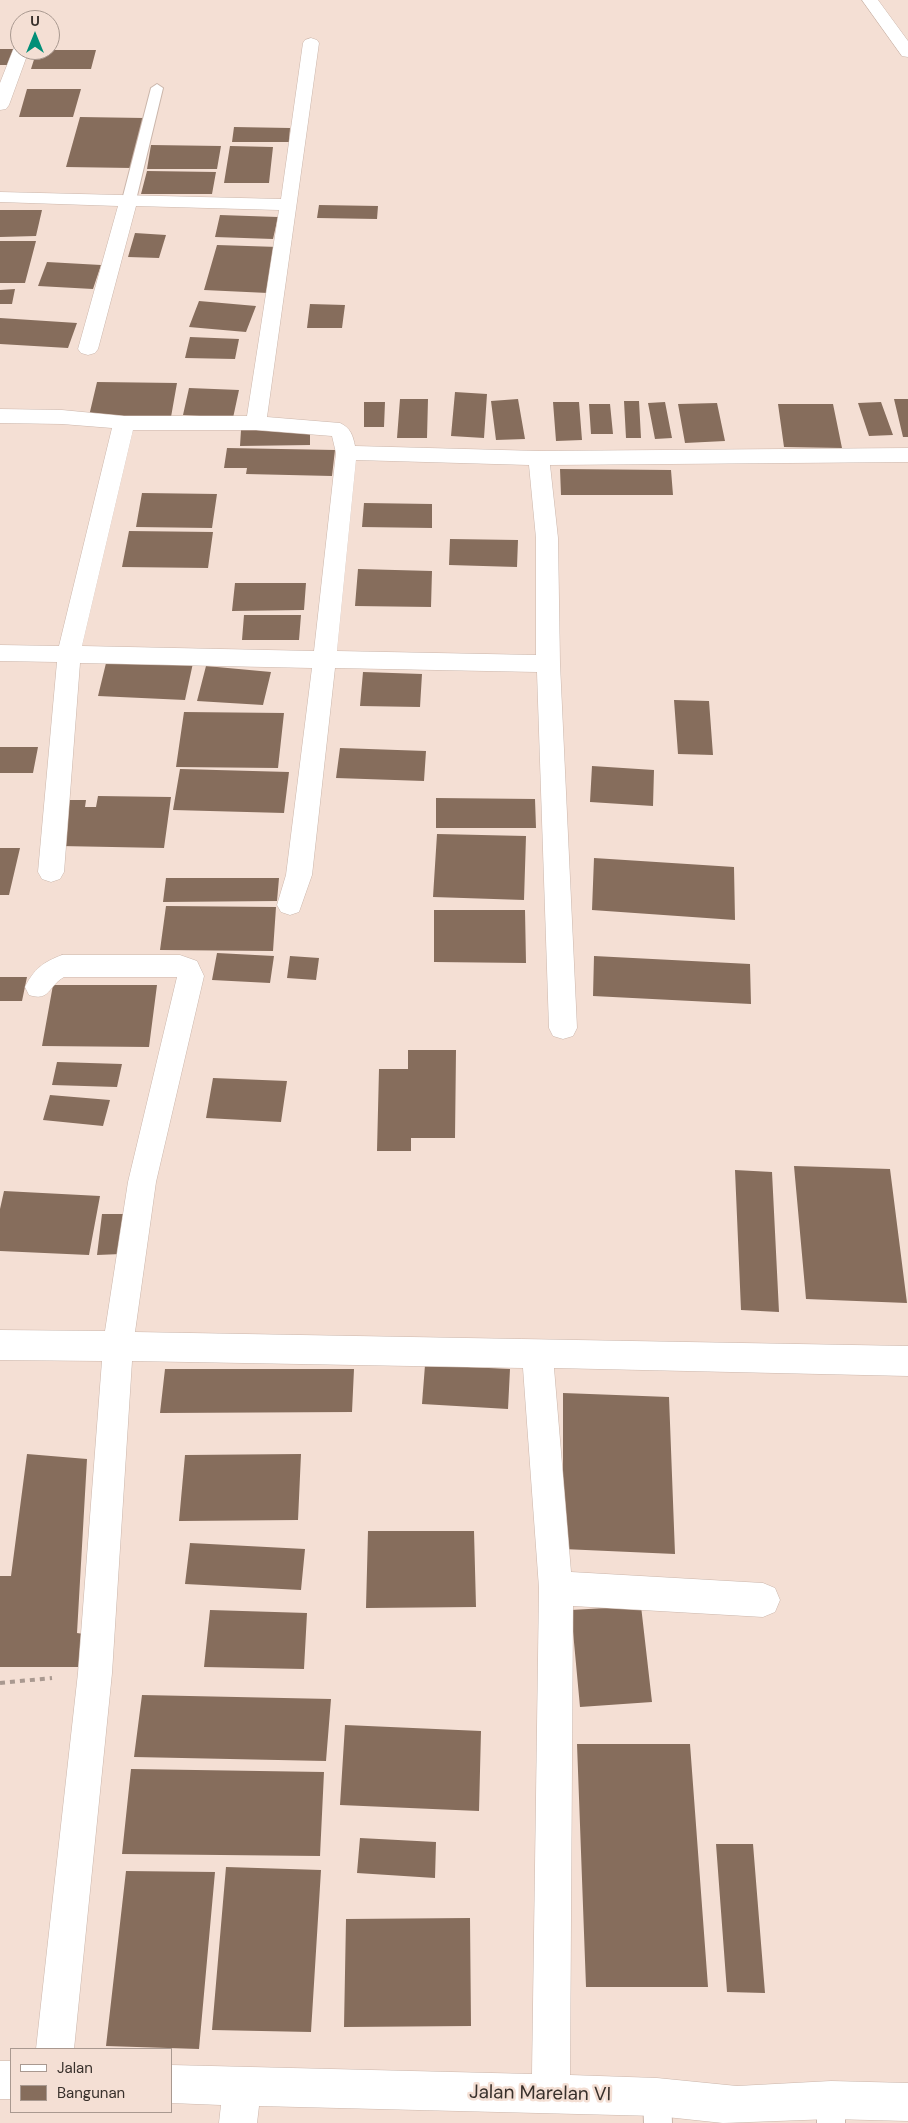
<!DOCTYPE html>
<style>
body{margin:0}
#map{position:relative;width:908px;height:2123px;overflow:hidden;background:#f4dfd4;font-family:"DM Sans",sans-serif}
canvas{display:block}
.legend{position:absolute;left:10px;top:2048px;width:162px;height:65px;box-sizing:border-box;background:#f4dfd4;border:1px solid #a99990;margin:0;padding:6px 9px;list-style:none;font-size:15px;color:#38302b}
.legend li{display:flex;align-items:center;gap:10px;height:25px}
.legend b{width:25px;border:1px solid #a99990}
.north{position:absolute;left:10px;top:10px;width:50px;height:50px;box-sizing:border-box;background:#f4dfd4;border:1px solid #a99990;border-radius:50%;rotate:0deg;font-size:14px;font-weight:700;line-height:20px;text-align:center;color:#38302b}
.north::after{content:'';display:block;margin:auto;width:18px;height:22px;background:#018f78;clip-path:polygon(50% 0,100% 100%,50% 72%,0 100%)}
</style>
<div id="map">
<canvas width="908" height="2123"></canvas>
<ul class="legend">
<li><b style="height:6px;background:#fff"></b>Jalan</li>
<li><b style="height:14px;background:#866d5c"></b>Bangunan</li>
</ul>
<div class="north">U</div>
</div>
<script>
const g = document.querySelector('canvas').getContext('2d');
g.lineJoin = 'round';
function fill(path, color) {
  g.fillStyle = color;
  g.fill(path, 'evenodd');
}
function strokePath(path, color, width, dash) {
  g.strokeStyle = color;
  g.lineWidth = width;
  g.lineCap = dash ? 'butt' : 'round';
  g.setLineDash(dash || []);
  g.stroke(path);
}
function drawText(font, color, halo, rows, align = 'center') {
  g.font = font + ' "DM Sans",sans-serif';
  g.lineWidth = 5;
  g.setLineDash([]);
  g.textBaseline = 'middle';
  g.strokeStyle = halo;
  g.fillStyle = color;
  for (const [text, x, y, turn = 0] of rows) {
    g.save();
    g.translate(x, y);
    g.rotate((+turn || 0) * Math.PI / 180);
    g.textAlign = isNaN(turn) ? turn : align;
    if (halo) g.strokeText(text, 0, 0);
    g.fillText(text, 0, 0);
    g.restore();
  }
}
fill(new Path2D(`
 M0,49H15L10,65H0Z
 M37,50H96L91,69H31Z
 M27,89H81L73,117H19Z
 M80,117L144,118L132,168L66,167Z
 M234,127L290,128L289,142H232Z
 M151,145L221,146L217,169H147Z
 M230,146L273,147L269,183H224Z
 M147,171L216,172L212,194H141Z
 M319,205L378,206L377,219L317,218Z
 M0,210H42L36,236L0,237Z
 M220,215L278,217L273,239L215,237Z
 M135,233L166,235L159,258L128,257Z
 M0,241H36L25,283H0Z
 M217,245L278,247L268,293L204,290Z
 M47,262L101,265L93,289L38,286Z
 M15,289L12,304H0V290Z
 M199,301L256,306L246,332L189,327Z
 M310,304L345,305L342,328H307Z
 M0,318L77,323L68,348L0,344Z
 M190,337L239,339L235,359L185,358Z
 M97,382L177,383L171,417L89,416Z
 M189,388L239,390L233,418L183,415Z
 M455,392L487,394L484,438L451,436Z
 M400,399H428L427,438H397Z
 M518,399L525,439L496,440L491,401Z
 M894,399H908V437H903Z
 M624,401H639L641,438H626Z
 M364,402H385L384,427H364Z
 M553,402H579L582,440L556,441Z
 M665,402L672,438L655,439L648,403Z
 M881,402L893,435L869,436L858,403Z
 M717,403L725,441L685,443L678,404Z
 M589,404H610L613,434H591Z
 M778,404H833L842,448L784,447Z
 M241,430H310V445L240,446Z
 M227,448L335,450L332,476L246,474L247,468H224Z
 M560,469L671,470L673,495H561Z
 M142,493L217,494L212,528L136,527Z
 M364,503L432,504V528L362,527Z
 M129,531L213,532L208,568L122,567Z
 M450,539L518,540L517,567L449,565Z
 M358,569L432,571L431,607L355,606Z
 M235,583H306L304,610L232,611Z
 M244,615H301L299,640H242Z
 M107,659L193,663L185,700L98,696Z
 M206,666L271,672L263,705L197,701Z
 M363,672L422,674L420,707L360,706Z
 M674,700L709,701L713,755L678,754Z
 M184,712L284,713L278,768L176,767Z
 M0,747H38L33,773H0Z
 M340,748L426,751L424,781L336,778Z
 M592,766L654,770L653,806L590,802Z
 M180,769L289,772L284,813L173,810Z
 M98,796L171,797L164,848L60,846V800H86L85,807H96Z
 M436,798L535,799L536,828H436Z
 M437,834L526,836L524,900L433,897Z
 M0,848H20L9,895H0Z
 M594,858L734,867L735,920L592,910Z
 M166,878H279L277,901L163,902Z
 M166,906L276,907L273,951L160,950Z
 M434,910H525L526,963L434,962Z
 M217,953L274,956L270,983L212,980Z
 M290,956L319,958L316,980L287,978Z
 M594,956L750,964L751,1004L593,996Z
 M0,977H27L22,1001H0Z
 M53,985H157L149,1047L42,1046Z
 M408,1050H456L455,1138H411V1151H377L379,1069H408Z
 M57,1062L122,1064L117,1087L52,1085Z
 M213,1078L287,1081L281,1122L206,1118Z
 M50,1095L110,1100L103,1126L43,1120Z
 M794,1166L890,1169L907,1303L806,1299Z
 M735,1170L772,1172L779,1312L741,1310Z
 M4,1191L100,1196L89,1255L0,1251V1209Z
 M102,1214H126L121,1254L97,1255Z
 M425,1365L510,1369L508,1409L422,1404Z
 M165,1369H354L352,1412L160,1413Z
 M563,1393L669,1397L675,1554L563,1549Z
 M27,1454L87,1459L77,1633L84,1634L80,1667H0V1576H11Z
 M301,1454L298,1520L179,1521L185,1455Z
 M368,1531H474L476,1607L366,1608Z
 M190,1543L305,1549L301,1590L185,1584Z
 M641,1606L652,1702L580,1707L571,1610Z
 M210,1610L307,1613L304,1669L204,1667Z
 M142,1695L331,1699L326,1761L134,1757Z
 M345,1725L481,1731L479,1811L340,1805Z
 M577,1744H690L708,1987H586Z
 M131,1769L324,1772L320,1856L122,1854Z
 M360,1838L436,1842L435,1878L357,1873Z
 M716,1844H753L765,1993L727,1992Z
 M226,1867L321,1870L311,2032L212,2030Z
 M126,1871L215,1872L199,2049L106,2046Z
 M470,1918L471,2026L344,2027L346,1919Z`), '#866d5c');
const service = new Path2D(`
 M157,84L163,88L136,200L134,203H124L122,200L151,88Z
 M657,2083L667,2087L671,2097L672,2123H644L643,2097L647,2087Z
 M831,2086L841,2090L845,2100V2123H817V2100L821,2090Z`);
const minor = new Path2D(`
 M862,0H878L908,41V57L902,56Z
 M311,38L317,40L319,43L267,417L340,423C351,428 353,436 355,446L539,451L908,448V462L550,465L558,538L560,664L577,1028L573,1036L563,1039L553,1036L549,1028L537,672L335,668L312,875L299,912L290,915L281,912L277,905L286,875L312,668L80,663L64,872L60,879L51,882L42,879L38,872L57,662L0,661V645L59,646L112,428L62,424L0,423V409L62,410L124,416H247L279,210L136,206L98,349L95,353L88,355L81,353L78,349L118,206L0,202V192L281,199L303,43L305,40ZM133,430H256L332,436L336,453L314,651L82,646ZM356,460L529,465L536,538V655L337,651Z
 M20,45V50H29L9,105L6,109L0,110V83L13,50L15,46Z
 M62,955H180L197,961L204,976L156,1182L135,1332L908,1346V1376L554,1368L571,1572L763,1583L775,1588L780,1600L775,1612L763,1617L573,1606L570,2075L657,2078L737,2086L831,2081L908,2083V2121L831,2119L723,2123L657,2116L259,2106L257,2123H219L221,2105L171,2103V2065L532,2074L539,1588L523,1368L132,1361L112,1673L74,2049H36L78,1673L102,1361L0,1360V1330L105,1331L128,1182L177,977H64C48,986 50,1002 29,995L25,987C34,969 43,962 62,955Z
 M0,2061H11V2099H0Z`);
strokePath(service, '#cbb6ab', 2);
strokePath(minor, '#cbb6ab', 1);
strokePath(new Path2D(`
 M0,1683L52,1678`), '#a99990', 4, [5, 5]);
fill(service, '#fff');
fill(minor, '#fff');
drawText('19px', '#38302b', '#f4dfd4', [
 ["Jalan Marelan VI",540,2094,1]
]);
</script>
